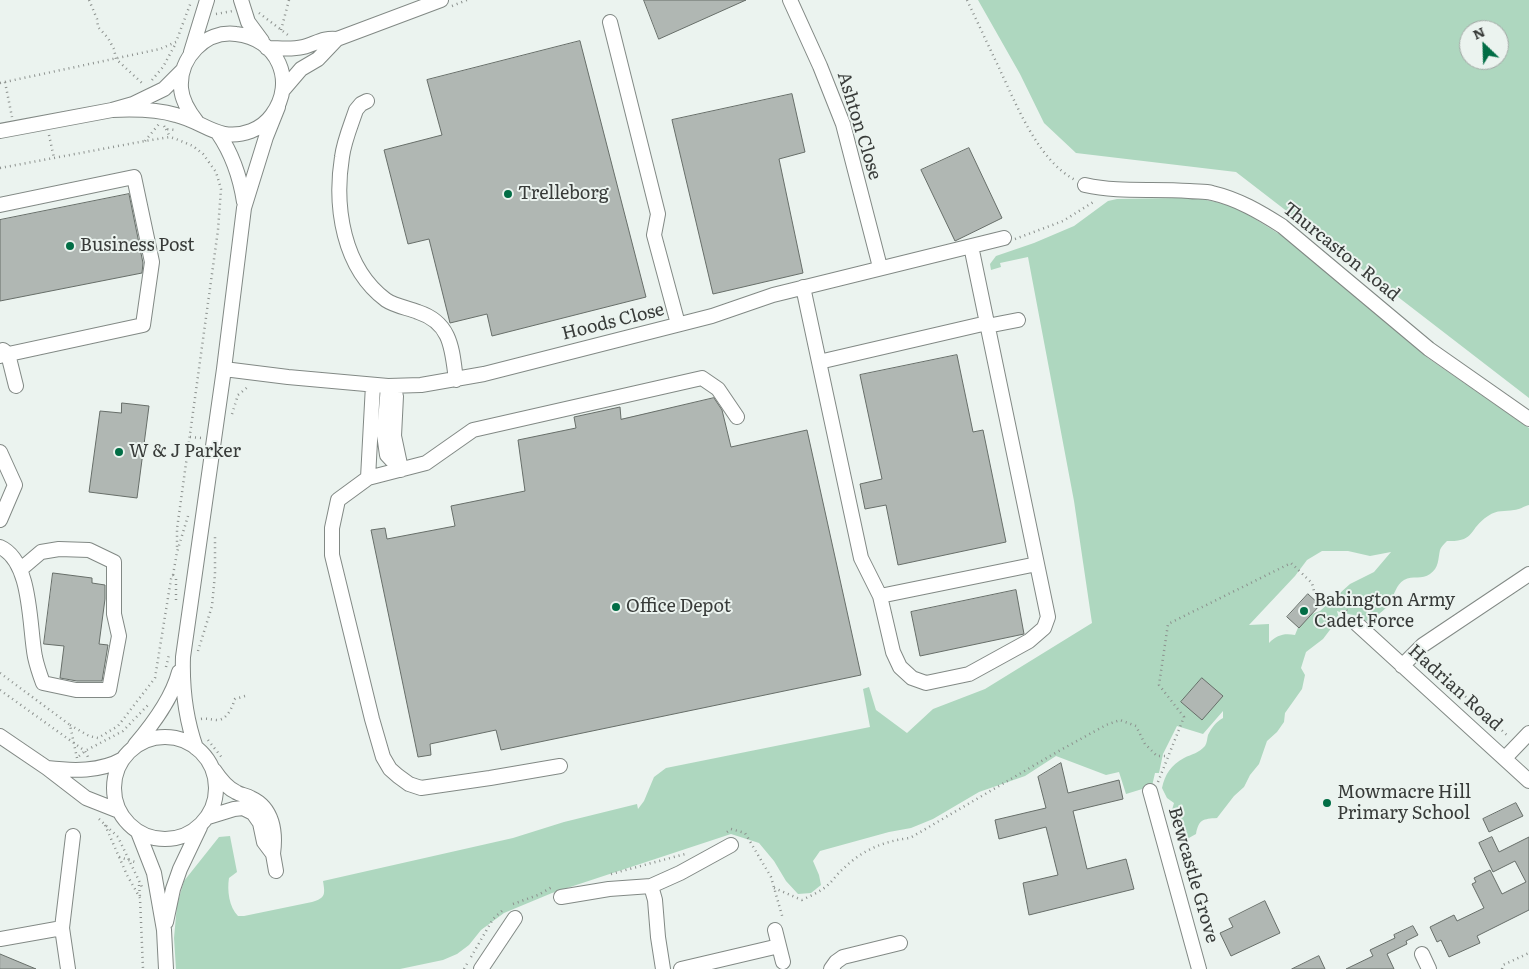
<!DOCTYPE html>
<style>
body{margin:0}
#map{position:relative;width:1529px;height:969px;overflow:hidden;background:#ebf3ef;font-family:Literata,serif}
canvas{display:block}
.north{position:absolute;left:1459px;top:20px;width:50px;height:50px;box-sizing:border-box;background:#ebf3ef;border:1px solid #a3a9a6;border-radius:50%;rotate:336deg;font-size:14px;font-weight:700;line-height:20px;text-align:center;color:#383b39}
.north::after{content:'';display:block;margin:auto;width:18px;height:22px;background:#016d45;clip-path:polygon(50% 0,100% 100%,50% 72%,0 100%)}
</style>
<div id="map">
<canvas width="1529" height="969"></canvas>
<div class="north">N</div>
</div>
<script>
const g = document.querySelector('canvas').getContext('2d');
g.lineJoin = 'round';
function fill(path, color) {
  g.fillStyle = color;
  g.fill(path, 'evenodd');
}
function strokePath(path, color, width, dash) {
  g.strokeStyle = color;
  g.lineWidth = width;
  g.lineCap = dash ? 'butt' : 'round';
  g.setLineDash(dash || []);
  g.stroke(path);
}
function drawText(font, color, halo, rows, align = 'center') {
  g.font = font + ' Literata,serif';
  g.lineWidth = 4;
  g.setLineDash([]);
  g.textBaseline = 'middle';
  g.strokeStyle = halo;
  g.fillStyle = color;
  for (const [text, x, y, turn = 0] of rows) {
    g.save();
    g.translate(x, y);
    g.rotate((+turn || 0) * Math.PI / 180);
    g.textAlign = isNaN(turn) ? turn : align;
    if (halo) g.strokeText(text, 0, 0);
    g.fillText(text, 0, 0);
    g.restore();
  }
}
fill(new Path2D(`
 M978,0H1529V398L1236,172L1076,153L1044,123L1020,74ZM1469,30H1499V60H1469Z
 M1176,198H1197L1216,202L1233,207L1247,214L1289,240L1428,358L1529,428V505C1524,506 1519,510 1514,510C1504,512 1498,509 1488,516C1468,529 1476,542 1447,541C1444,544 1441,547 1440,550C1438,559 1439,568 1430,574C1422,580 1413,575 1404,580C1396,585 1394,595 1390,603C1387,609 1379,612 1375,619L1365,621C1353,612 1349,616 1337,611L1339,618L1323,639L1306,652L1301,668L1305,675L1302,689L1285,713L1284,722L1277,732L1267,741L1259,764L1250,775L1244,787L1234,796L1217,818C1203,819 1199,819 1196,834L1187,839C1171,828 1168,822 1174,803L1167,798L1162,788C1165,774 1171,765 1184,758C1192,754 1199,753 1205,746C1207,743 1207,739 1208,735C1212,727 1216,722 1223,718V711L1203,734L1177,726L1163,754L1159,773H1155L1152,786L1126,794L1119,772L1106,775L1056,756L1025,776L979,792L933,819L911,828L889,832L820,851L813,861L819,875L821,885L811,893L798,894L786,881L774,861L759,843L731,834L552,893L504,913L481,930L469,945L457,954L443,960L400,969H176L174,938L177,905L184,881L219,837L230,836L237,872L229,878C227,890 229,907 238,916H244L312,902C326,898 325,894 323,881L513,838L564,822L637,804L638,809L644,801L654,777L666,768L870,727L863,689L869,687L876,710L907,733L933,709L985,689L1092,623L1074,501L1028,257L1000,263L1001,267L991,270L990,264L996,256L1034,243L1074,226L1108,201L1117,199ZM1322,551H1348L1370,556L1391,552L1374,572L1350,584L1320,611L1309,615L1299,625L1295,635C1284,633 1277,635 1269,643V624L1249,625L1295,576L1307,560Z`), '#aed7bf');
const building = new Path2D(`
 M644,0H746L659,39Z
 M580,41L646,297L492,336L487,314L450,323L429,239L408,244L384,150L442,135L427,80Z
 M792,94L805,152L779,159L803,273L713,294L672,120Z
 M969,148L1002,218L955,241L921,170Z
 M129,194L143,263L142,273L0,301V220Z
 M957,355L973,432L983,430L1006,542L898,565L886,505L865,509L860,484L882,479L860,375Z
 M714,398L722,410L731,447L807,430L861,675L501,750L496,730L430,744L431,755L418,757L371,530L385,528L387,539L455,526L451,506L525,491L518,440L576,428L574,417L620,407L621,419Z
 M122,403L149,406L137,498L89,492L100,411L121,413Z
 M53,573L92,578V583L105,585V599L99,644L108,645L102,681H77L60,678L64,646L44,644Z
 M1016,590L1024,634L920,656L911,612Z
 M1308,594L1320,605L1299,628L1287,617Z
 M1202,678L1223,696L1202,720L1181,702Z
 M1061,763L1068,793L1119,780L1123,799L1073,811L1087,869L1126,859L1134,889L1029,915L1023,883L1058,875L1046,827L999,839L995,820L1046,808L1038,777Z
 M1516,803L1523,816L1489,832L1483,819Z
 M1492,837L1499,852L1529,837V910L1477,936L1480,943L1449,957L1441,940L1437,942L1430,927L1454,915L1457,921L1484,908L1472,884L1476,882L1474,878L1490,870L1502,894L1526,882L1515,861L1493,872L1479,843Z
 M1265,901L1280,933L1231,956L1220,933L1233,927L1229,919Z
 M1413,926L1418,935L1406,941L1407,944L1387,954L1394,969H1346L1373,956L1370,950L1395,938L1394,935Z
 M0,954L36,969H0Z
 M1319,956L1325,969H1292Z`);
fill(building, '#b0b7b3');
strokePath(building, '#676e69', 1);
const minor = new Path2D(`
 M241,0L248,22L262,41
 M790,0L820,66L843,124L880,267
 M610,22L658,214L654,235L678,324
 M267,48C279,48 291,50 303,47C315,44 324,37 337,39L441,0
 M191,52L207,0
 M283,90L301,69L318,59L337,39
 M367,101L361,104L356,110C351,125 344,141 342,157C334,207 343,268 386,300C395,306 408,308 418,312C452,323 452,350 456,380
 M112,110C133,109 156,109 176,115C205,122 219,143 251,131C259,128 267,122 272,115C297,81 277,38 236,34C205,30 179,58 181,88C182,101 189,112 197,122
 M0,131L112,110L133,104L164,89L182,71
 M218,133C233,155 240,176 244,202
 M1085,185C1119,193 1154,188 1189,191C1197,192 1205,191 1212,193C1238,199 1260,212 1282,226L1429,349L1529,419
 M0,205L134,177L152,262L143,325L0,356
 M803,287L861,558L880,596L893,652L900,667L912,678L926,683L969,674L1029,641L1044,628L1048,617L971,246
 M987,326L1018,320
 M3,350L8,354L16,386
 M819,362L987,323
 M224,369L288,377L388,386L421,385L484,374L712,316L773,295L1004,238
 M373,385L368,478L338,500L332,528V555L372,719L383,757L390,769L398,776L409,784L421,788L490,778L560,766
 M388,386L384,434L387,455L401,470
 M396,396L394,436L401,469
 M0,452L15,485L0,520
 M368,478L426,463L473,430L702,378L718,389L737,417
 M0,547C32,561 29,626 35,657C37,666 40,675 43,683L76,690H109L119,636L114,614V562L89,550L59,549L41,552L21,569
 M880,596L1037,564
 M1357,624L1529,781
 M1402,666L1423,645L1529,574
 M0,736L47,768L86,798L119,811
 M114 788a51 51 0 1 1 102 0a51 51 0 1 1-102 0Z
 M135,745C153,724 172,699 179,672
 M196,748C185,717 182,689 183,657L224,369L244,208L266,137L278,107
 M1505,758L1529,733
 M47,768C73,771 100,772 123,759
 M214,770C220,779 227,788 236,792C240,795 246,795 251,798C273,808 276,832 273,854
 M1150,791L1199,969
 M208,817L234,809L243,808L253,813L260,823L264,842L273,854L276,871
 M138,832L154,873L164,930L166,969
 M651,886L655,900L658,937L663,969
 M561,897L609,889L651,886L680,873L731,845
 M166,922L173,889L180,869L200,827
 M775,930L783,962
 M0,939L62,928
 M1422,954L1429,969
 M68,969L62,928L73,836
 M481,969L515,918
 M681,969L779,946
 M831,969L836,962L843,957L900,943`);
strokePath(minor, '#828985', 16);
strokePath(new Path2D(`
 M89,0L97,19L98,27L108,38L114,49L116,59L143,84
 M967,0C978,23 989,47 1000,70C1017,106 1038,160 1075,180
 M452,6L467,0
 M259,13L288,35
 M216,14L233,11
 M281,30L289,0
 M152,80L163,67L176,43
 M5,82L12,117
 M0,83L160,49L176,42L191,2
 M164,126L166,129L175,130
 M166,129L170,137
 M49,135L54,158
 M145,141L159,124
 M0,168L145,141L170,137L176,139L193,146L203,154L216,172L221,189L218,230L177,529V548
 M1015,239L1063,221L1095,201
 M232,414L238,395L249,386
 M190,437L202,438
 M173,575L176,579V603
 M198,651L212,606L215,574V536
 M1425,659L1509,737
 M166,667L169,655
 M0,673L70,725L77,758
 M0,690L85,751L88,757
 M201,719C207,718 212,720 218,720C228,719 232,707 235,699L245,696
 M70,725L89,736L98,738L118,726L155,678L171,579L173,575L177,552L188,516
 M208,740L223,759
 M79,756L85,751L123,731L148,705
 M1158,782L1184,717L1159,685L1168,624L1291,563L1312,583L1314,591L1321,597L1343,606L1349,613
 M99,819L118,837L142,887
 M105,825L127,875L140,898L143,969
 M727,832L731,829L745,833L771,877L783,919
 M119,857L135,862
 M611,874L685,854
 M139,885L140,897
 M774,888L802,900C812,895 822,891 829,884C834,879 838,873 843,869C862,850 884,841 910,838L1057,752L1106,725L1120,720L1136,726L1145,744L1157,756H1167
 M513,904L538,895L552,887
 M471,957L493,919L504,909
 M464,969L468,962
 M1502,969L1503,965L1529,953`), '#8c918e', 2.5, [1, 4]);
strokePath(minor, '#fff', 14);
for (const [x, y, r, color] of [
 [508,194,5,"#016d45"],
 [70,246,5,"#016d45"],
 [119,452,5,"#016d45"],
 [616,607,5,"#016d45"],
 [1304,611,5,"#016d45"],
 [1327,803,5,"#016d45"]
]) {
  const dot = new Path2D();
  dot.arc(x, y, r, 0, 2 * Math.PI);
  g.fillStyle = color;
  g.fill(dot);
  strokePath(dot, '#ebf3ef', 2);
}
drawText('18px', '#383b39', '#ebf3ef', [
 ["Ashton Close",859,126,73],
 ["Thurcaston Road",1341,252,39],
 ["Hoods Close",613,322,-14],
 ["Hadrian Road",1455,688,42],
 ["Bewcastle Grove",1193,875,74]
]);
drawText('18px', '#383b39', '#ebf3ef', [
 ["Trelleborg",518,194],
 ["Business Post",80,246],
 ["W & J Parker",129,452],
 ["Babington Army",1314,601],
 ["Cadet Force",1314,622],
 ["Office Depot",626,607],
 ["Mowmacre Hill",1337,793],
 ["Primary School",1337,814]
], 'left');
</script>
